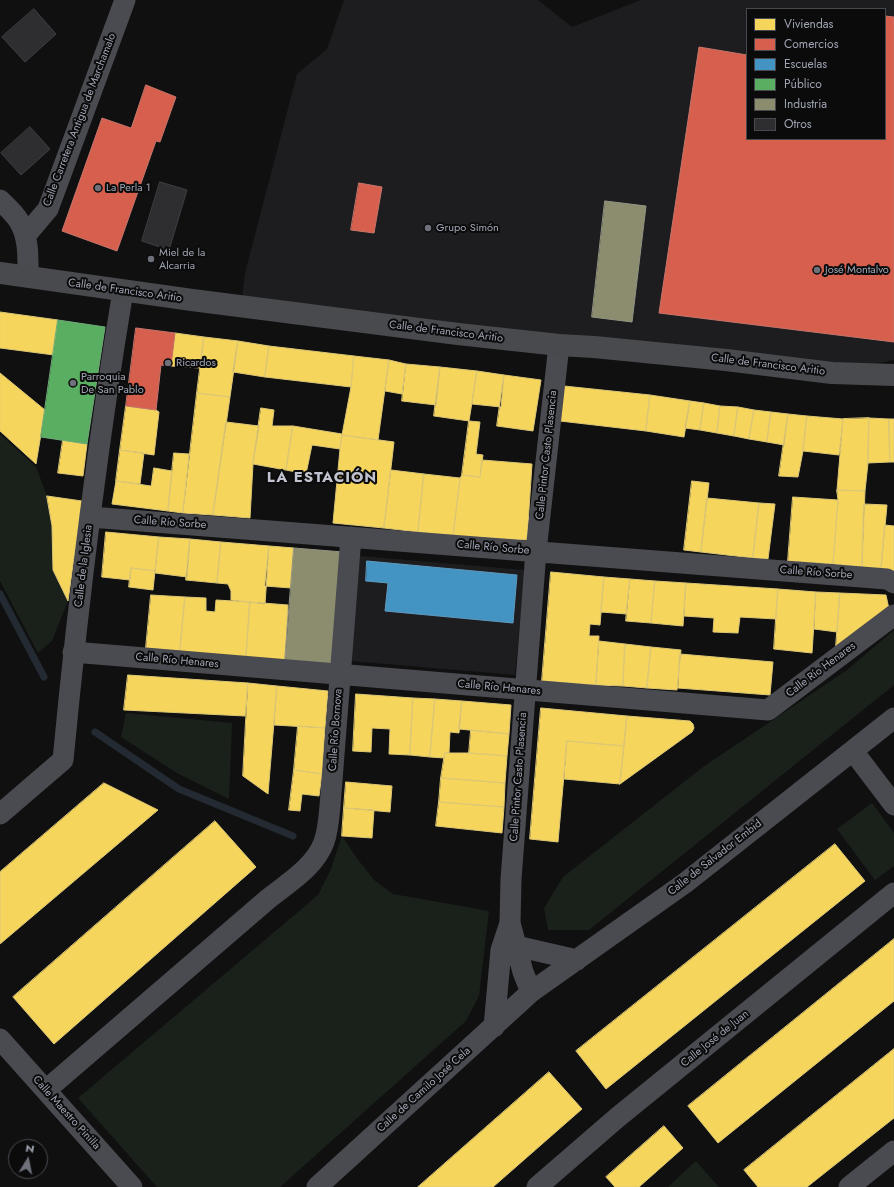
<!DOCTYPE html>
<meta charset="utf-8">
<style>
body{margin:0}
#map{position:relative;width:894px;height:1187px;overflow:hidden;background:#101011;font-family:Jost,sans-serif}
canvas{display:block}
.legend{position:absolute;left:746px;top:8px;width:140px;height:132px;box-sizing:border-box;background:#0b0b0c;border:1px solid #47494f;margin:0;padding:5px 7px;list-style:none;font-size:12px;color:#a0a5b3}
.legend li{display:flex;align-items:center;gap:8px;height:20px}
.legend b{width:20px;border:1px solid #47494f}
.north{position:absolute;left:8px;top:1139px;width:40px;height:40px;box-sizing:border-box;background:#0b0b0c;border:1px solid #47494f;border-radius:50%;rotate:10deg;font-size:11px;font-weight:700;line-height:16px;text-align:center;color:#a0a5b3}
.north::after{content:'';display:block;margin:auto;width:14px;height:18px;background:#6e717a;clip-path:polygon(50% 0,100% 100%,50% 72%,0 100%)}
</style>
<div id="map">
<canvas width="894" height="1187"></canvas>
<ul class="legend">
<li><b style="height:11px;background:#f6d55c"></b>Viviendas</li>
<li><b style="height:11px;background:#d6604d"></b>Comercios</li>
<li><b style="height:11px;background:#4393c3"></b>Escuelas</li>
<li><b style="height:11px;background:#5aae61"></b>Público</li>
<li><b style="height:11px;background:#8c8c6e"></b>Industria</li>
<li><b style="height:11px;background:#2e2e30"></b>Otros</li>
</ul>
<div class="north">N</div>
</div>
<script>
const g = document.querySelector('canvas').getContext('2d');
g.lineJoin = 'round';
function fill(path, color) {
  g.fillStyle = color;
  g.fill(path, 'evenodd');
}
function strokePath(path, color, width, dash) {
  g.strokeStyle = color;
  g.lineWidth = width;
  g.lineCap = dash ? 'butt' : 'round';
  g.setLineDash(dash || []);
  g.stroke(path);
}
function drawText(font, color, halo, rows, align = 'center') {
  g.font = font + ' Jost,sans-serif';
  g.lineWidth = 4;
  g.setLineDash([]);
  g.textBaseline = 'middle';
  g.strokeStyle = halo;
  g.fillStyle = color;
  for (const [text, x, y, turn = 0] of rows) {
    g.save();
    g.translate(x, y);
    g.rotate((+turn || 0) * Math.PI / 180);
    g.textAlign = isNaN(turn) ? turn : align;
    if (halo) g.strokeText(text, 0, 0);
    g.fillText(text, 0, 0);
    g.restore();
  }
}
fill(new Path2D(`
 M344,0H538L572,27L641,0H894V360L832,373L241,307L245,273L297,74L327,49ZM747,9H885V139H747Z
 M360,556L525,570L515,675L351,661Z`), '#1d1d1f');
fill(new Path2D(`
 M0,434L36,467L47,496L52,526L53,570L68,601L52,641L38,653L0,581Z
 M894,630V685L589,930H548L544,908L563,877L703,767L847,670Z
 M126,713L232,723L229,799L177,773L121,737Z
 M872,803L894,833V866L875,880L837,829Z
 M342,836L356,857L374,880L393,894L489,911L479,996L466,1021L280,1187H157L78,1098L318,895L331,869Z
 M696,1161L719,1187H668Z`), '#1a211b');
const homes = new Path2D(`
 M0,312L58,320L54,355L0,348Z
 M175,333L204,337L200,368L171,366Z
 M204,337L238,341L230,397L197,393Z
 M238,341L269,346L265,377L233,372Z
 M269,346L354,356L351,387L265,377Z
 M354,356L389,360L378,440L342,435L351,387Z
 M389,360L406,364L402,394L385,391Z
 M406,364L440,367L436,405L402,401Z
 M440,367L477,371L469,421L434,416Z
 M477,371L504,375L501,407L472,404Z
 M0,373L45,410L36,464L0,431Z
 M504,375L541,380L533,431L497,426Z
 M564,386L650,395L646,431L560,421Z
 M197,393L230,397L213,515L183,513Z
 M650,395L690,401L684,437L646,431Z
 M690,401L704,403L700,430L685,428Z
 M704,403L720,406L717,433L700,430Z
 M126,406L156,410L159,412L154,455L120,450Z
 M720,406L738,407L734,436L717,433Z
 M738,407L754,410L749,439L734,436Z
 M261,408L274,410L272,426H293L286,470L253,464Z
 M754,410L771,412L767,442L749,439Z
 M771,412L788,414L784,445L767,442Z
 M788,414L807,416L803,451L798,477L779,476Z
 M807,416L843,419L839,455L803,451Z
 M869,418L889,419L890,462L868,463Z
 M869,418L868,463L865,491L837,490L843,419Z
 M889,419H894V462H890Z
 M469,421L480,422L476,454L483,455L480,477L462,475Z
 M226,422L259,426L253,464L250,518L213,515Z
 M293,426L342,434L340,449L312,445L306,474L286,470Z
 M342,435L394,442L384,528L333,523L340,449Z
 M63,440L87,444L83,476L58,473Z
 M120,450L144,453L140,484L116,481Z
 M174,453L189,454L183,513L168,511Z
 M482,460L532,464L527,540L453,536L460,478L462,475L480,477Z
 M154,468L172,471L168,511L112,504L116,481L151,486Z
 M391,470L424,474L418,532L384,528Z
 M424,474L460,478L453,536L418,532Z
 M692,481L709,483L701,552L684,550Z
 M837,490L865,491L862,567L833,564L838,500Z
 M47,496L82,501L68,601L53,570L52,526Z
 M793,497L838,500L833,564L788,561Z
 M707,498L759,503L753,558L701,552Z
 M759,503L775,504L768,559L753,558Z
 M864,504L887,505L881,570L862,567Z
 M885,525L894,526V571L881,570Z
 M106,532L159,537L155,571L131,568L130,580L102,577Z
 M159,537L190,539L187,577L155,573Z
 M190,539L221,542L217,583L186,580Z
 M221,542L269,546L265,604L231,600V591L228,584L217,583Z
 M269,546L294,548L291,588L265,586Z
 M131,568L155,571L153,590L129,587Z
 M551,572L604,577L600,625L590,624L589,636H599L596,685L542,681Z
 M604,577L630,579L626,614L601,612Z
 M630,579L655,581L651,623L626,621Z
 M655,581L686,583L683,626L651,623Z
 M686,583L778,589L776,619L740,617L738,633L713,632L714,618L684,616Z
 M778,589L816,592L812,653L774,649Z
 M816,592L840,593L837,632L814,629Z
 M840,593L886,595L890,614L836,646Z
 M151,595L185,597L180,651L146,648Z
 M185,597L206,598V611L215,612L216,600L250,602L246,658L180,651Z
 M250,602L288,605L285,661L246,658Z
 M599,641L625,644L623,686L596,685Z
 M625,644L651,647L647,688L623,686Z
 M651,647L681,650L677,690L647,688Z
 M680,654L773,662L770,695L678,688Z
 M128,675L248,683L245,716L124,710Z
 M248,683L277,686L268,794L243,776Z
 M277,686L328,691L325,728L274,725Z
 M356,694L413,698L410,755L389,754L390,729L372,728L371,752L353,751Z
 M413,698L435,699L430,757L410,755Z
 M435,699L462,701L459,733L450,732L449,753H445L444,758L430,757Z
 M462,701L511,705L509,734L459,729Z
 M541,708L627,716L624,746L567,741L558,842L530,839Z
 M627,716L690,721L693,724L694,728L692,732L620,784Z
 M298,726L325,728L322,774L294,770Z
 M471,730L509,734L507,756L469,753Z
 M567,741L624,746L620,784L564,779Z
 M445,753H469L507,756L505,783L441,778Z
 M294,770L322,774L319,796L302,794L300,811L289,810Z
 M441,778L505,783L504,807L439,802Z
 M346,782L392,786L390,812L344,808Z
 M104,783L158,810L0,944V872Z
 M439,802L504,807L502,833L436,826Z
 M344,808L374,810L372,838L342,836Z
 M215,821L256,867L54,1044L13,997Z
 M835,844L865,881L606,1089L576,1051Z
 M894,939V1001L718,1143L688,1106Z
 M894,1049V1118L807,1187H758L744,1170Z
 M549,1072L582,1109L493,1187H418Z
 M664,1126L683,1148L639,1187H615L606,1177Z`);
fill(homes, '#f6d55c');
strokePath(homes, '#dcc776', 1);
const shops = new Path2D(`
 M885,16L894,17V342L659,313L699,47L747,55V139H885Z
 M146,85L176,97L160,142L156,141L117,251L62,231L102,118L131,128Z
 M359,183L382,187L374,233L351,230Z
 M136,328L175,333L171,366L161,365L156,410L126,406Z`);
fill(shops, '#d6604d');
strokePath(shops, '#c6756c', 1);
const schools = new Path2D(`
 M367,561L517,575L513,623L385,611L388,583L366,581Z`);
fill(schools, '#4393c3');
strokePath(schools, '#5f98be', 1);
const public = new Path2D(`
 M58,320L105,327L87,444L41,437Z`);
fill(public, '#5aae61');
strokePath(public, '#6fab7a', 1);
const industry = new Path2D(`
 M605,201L646,206L632,322L592,317Z
 M294,548L343,552L333,665L285,661Z`);
fill(industry, '#8c8c6e');
strokePath(industry, '#929483', 1);
strokePath(new Path2D(`
 M0,594L44,677
 M95,732L179,789L293,836`), '#232a32', 7);
const building = new Path2D(`
 M34,9L56,34L25,62L2,37Z
 M30,127L50,149L21,175L1,153Z
 M160,182L187,190L169,250L142,241Z`);
fill(building, '#2e2e30');
strokePath(building, '#3f4045', 1);
strokePath(new Path2D(`
 M0,200C6,206 14,213 19,221C29,238 28,256 28,276
 M26,235L48,209L125,0
 M90,517L887,579L894,583
 M73,652L768,710L894,615
 M853,751L894,805
 M0,814L63,760C78,603 97,446 123,291
 M516,946L577,960
 M531,992L523,972L510,923L511,879L536,551L559,345
 M494,1027L501,950L510,923
 M0,1039L132,1187
 M46,1090L268,899C288,883 315,867 324,842C328,831 329,818 330,806L351,537
 M317,1187L531,992L685,883L894,718
 M537,1187L618,1117L894,893
 M849,1187L894,1151`), '#4a4b50', 21);
strokePath(new Path2D(`
 M0,273L192,300L458,334L559,345L594,347L726,360L832,373L894,375`), '#484a4e', 22);
for (const [x, y, r, color] of [
 [98,188,4,"#6e717a"],
 [428,228,4,"#6e717a"],
 [151,259,4,"#6e717a"],
 [817,270,4,"#6e717a"],
 [168,363,4,"#6e717a"],
 [73,383,4,"#6e717a"]
]) {
  const dot = new Path2D();
  dot.arc(x, y, r, 0, 2 * Math.PI);
  g.fillStyle = color;
  g.fill(dot);
  strokePath(dot, '#0b0b0c', 1.5);
}
drawText('11px', '#a0a5b3', '#0b0b0c', [
 ["Calle Carretera Antigua de Marchamalo",80,120,-69],
 ["Calle de Francisco Aritio",125,291,8],
 ["Calle de Francisco Aritio",446,332,7],
 ["Calle de Francisco Aritio",768,365,7],
 ["Calle Pintor Casto Plasencia",547,455,-84],
 ["Calle Río Sorbe",170,523,4],
 ["Calle Río Sorbe",493,548,5],
 ["Calle de la Iglesia",84,566,-83],
 ["Calle Río Sorbe",816,573,4],
 ["Calle Río Henares",177,661,5],
 ["Calle Río Henares",821,670,-37],
 ["Calle Río Henares",499,688,5],
 ["Calle Río Bornova",336,730,-86],
 ["Calle Pintor Casto Plasencia",519,777,-86],
 ["Calle de Salvador Embid",715,858,-38],
 ["Calle José de Juan",715,1039,-39],
 ["Calle de Camilo José Cela",424,1090,-42],
 ["Calle Maestro Pinilla",66,1113,48]
]);
drawText('11px', '#a0a5b3', '#0b0b0c', [
 ["La Perla 1",106,188],
 ["Grupo Simón",436,228],
 ["Miel de la",159,253],
 ["Alcarria",159,266],
 ["José Montalvo",825,270],
 ["Ricardos",176,363],
 ["Parroquia",81,377],
 ["De San Pablo",81,390]
], 'left');
g.letterSpacing = '1px';
drawText('bold 15px', '#c1c4cf', '#0b0b0c', [
 ["LA ESTACIÓN",322,478]
]);
g.letterSpacing = '0px';
</script>
